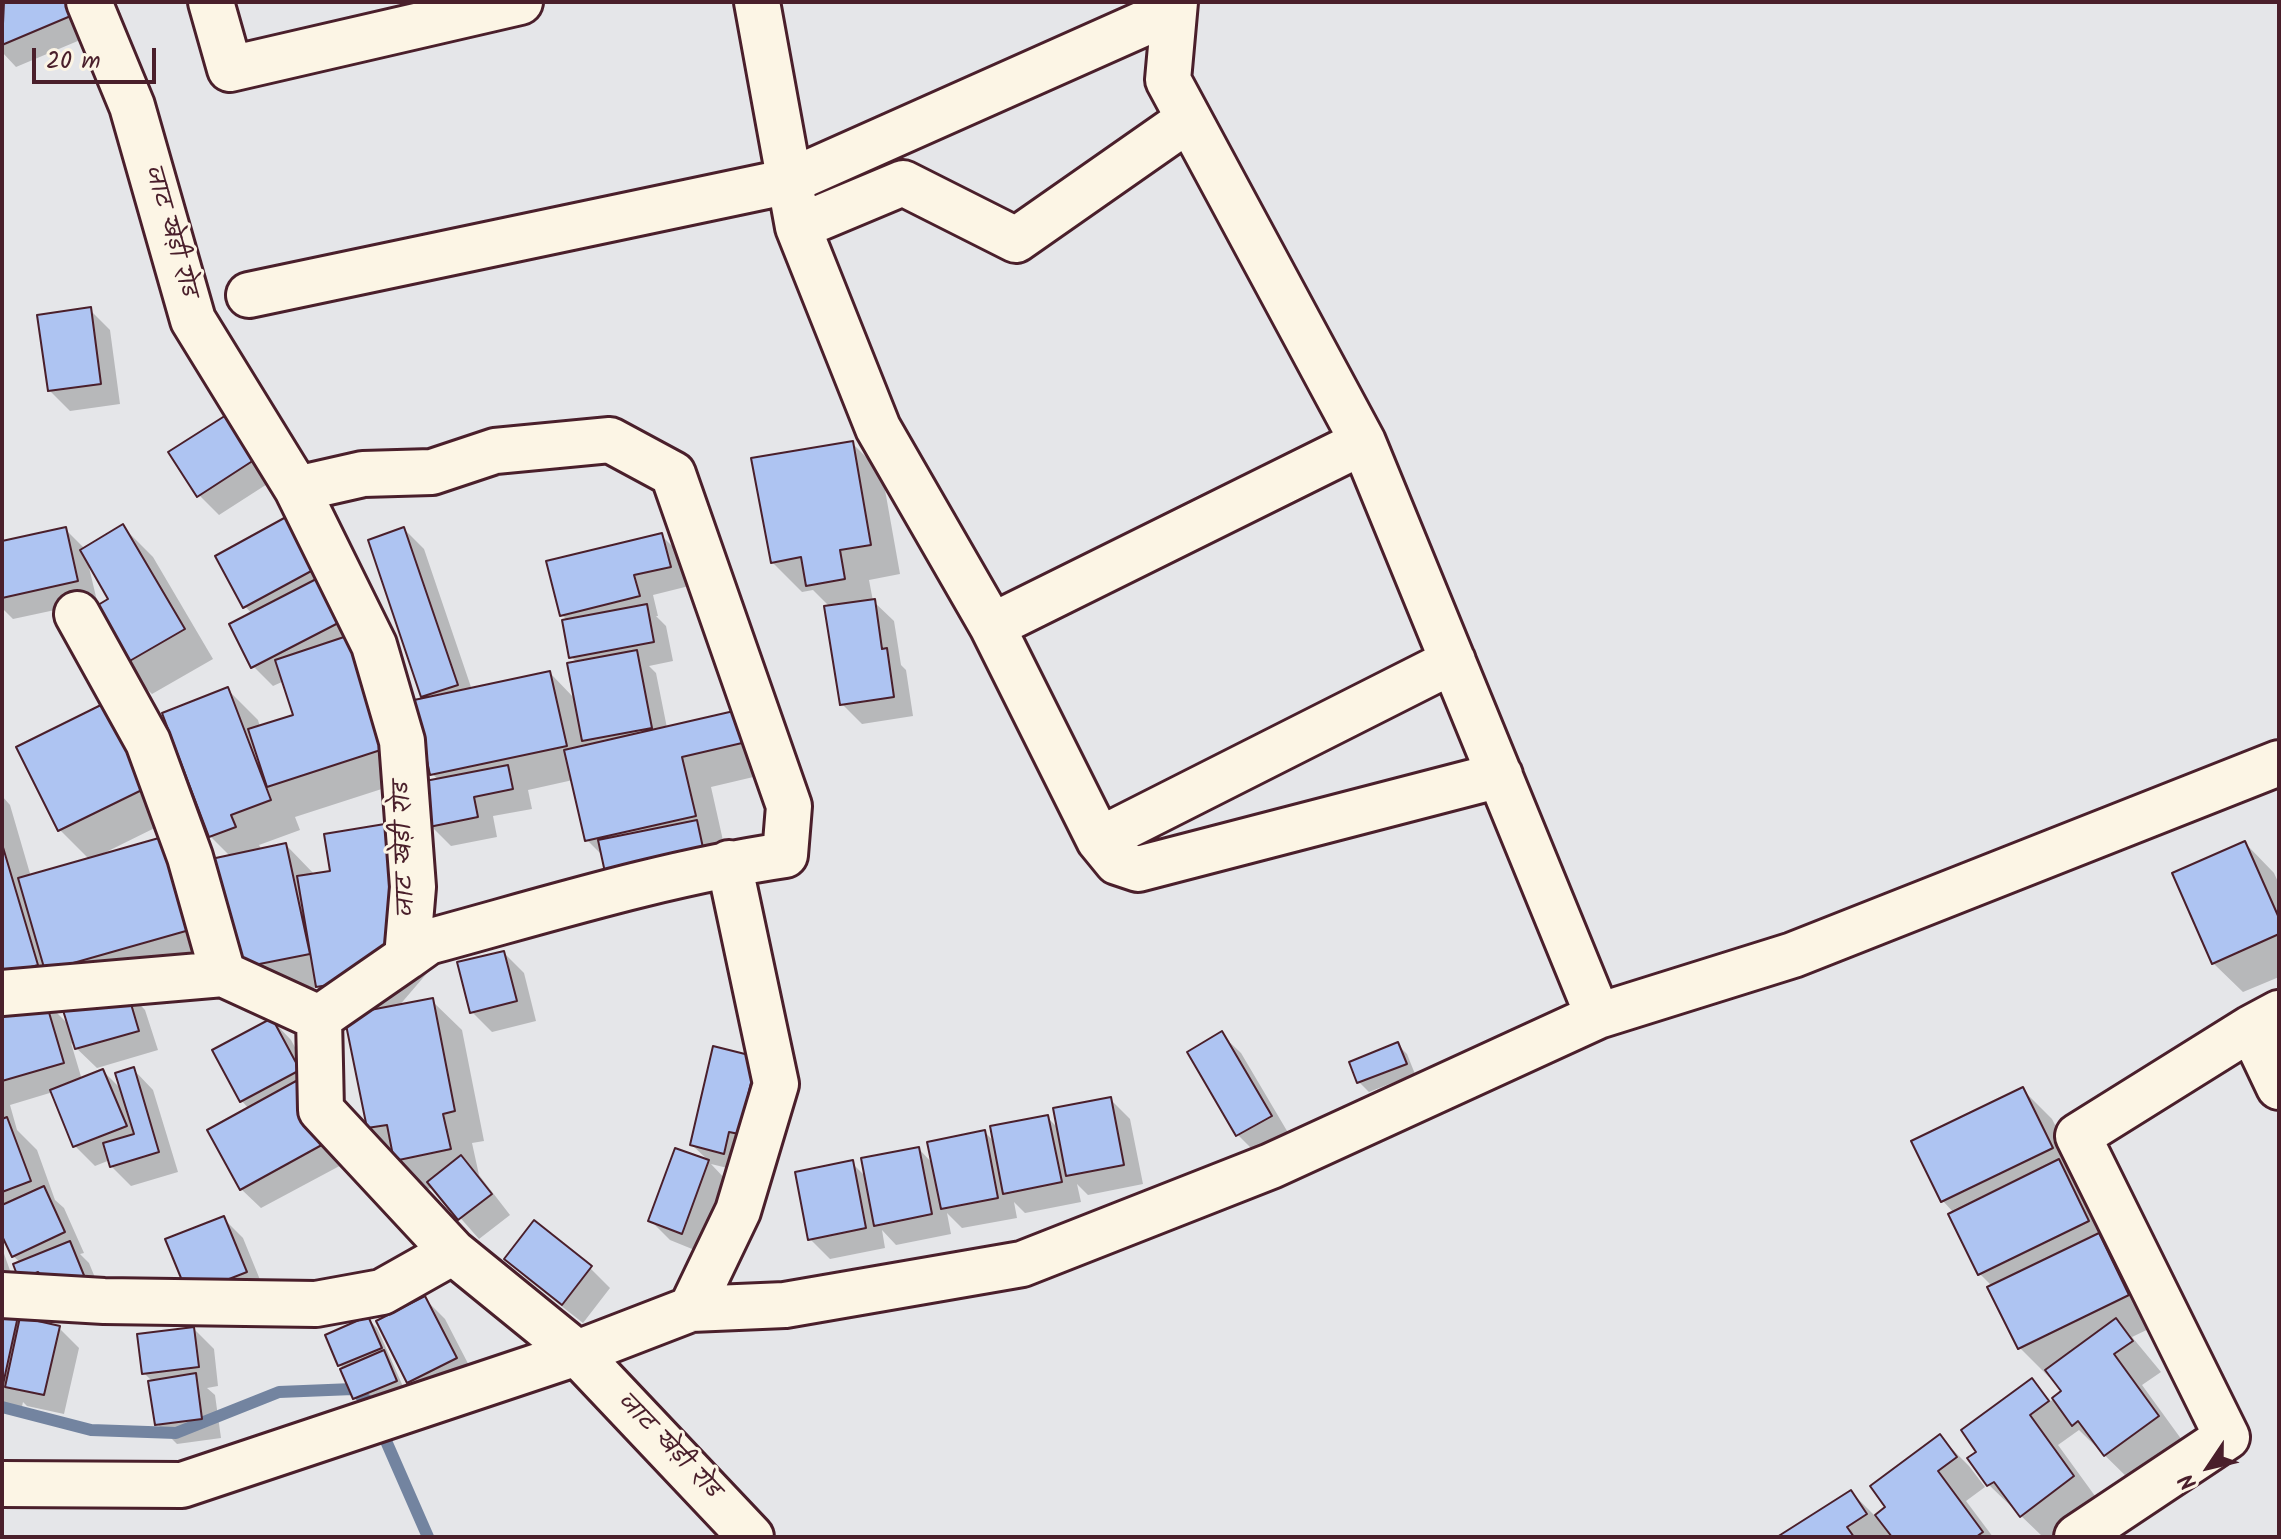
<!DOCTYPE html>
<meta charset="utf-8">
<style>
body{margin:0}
#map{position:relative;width:2281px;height:1539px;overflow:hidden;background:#e5e6e9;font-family:Kalam,sans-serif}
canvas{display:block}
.frame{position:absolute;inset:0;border:4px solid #4a1f2b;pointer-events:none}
.north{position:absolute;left:2169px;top:1427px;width:80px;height:80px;-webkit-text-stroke:6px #fcf5e5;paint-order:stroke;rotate:235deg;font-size:22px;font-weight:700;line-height:32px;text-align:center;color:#4a1f2b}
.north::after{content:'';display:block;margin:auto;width:28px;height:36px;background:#4a1f2b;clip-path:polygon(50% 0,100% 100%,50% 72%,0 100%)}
.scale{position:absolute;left:32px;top:48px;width:124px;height:36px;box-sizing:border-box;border:4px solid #4a1f2b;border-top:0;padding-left:10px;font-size:24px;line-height:28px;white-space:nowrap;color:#4a1f2b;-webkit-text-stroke:6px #fcf5e5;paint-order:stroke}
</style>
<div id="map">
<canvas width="2281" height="1539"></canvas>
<div class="frame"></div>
<div class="north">N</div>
<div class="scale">20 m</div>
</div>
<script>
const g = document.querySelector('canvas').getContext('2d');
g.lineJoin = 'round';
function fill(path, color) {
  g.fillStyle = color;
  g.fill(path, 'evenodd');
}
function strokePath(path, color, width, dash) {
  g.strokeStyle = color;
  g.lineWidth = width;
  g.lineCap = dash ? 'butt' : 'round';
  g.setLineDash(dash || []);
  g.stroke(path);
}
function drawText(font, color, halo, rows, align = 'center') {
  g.font = font + ' Kalam,"Playpen Sans Deva",sans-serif';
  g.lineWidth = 6;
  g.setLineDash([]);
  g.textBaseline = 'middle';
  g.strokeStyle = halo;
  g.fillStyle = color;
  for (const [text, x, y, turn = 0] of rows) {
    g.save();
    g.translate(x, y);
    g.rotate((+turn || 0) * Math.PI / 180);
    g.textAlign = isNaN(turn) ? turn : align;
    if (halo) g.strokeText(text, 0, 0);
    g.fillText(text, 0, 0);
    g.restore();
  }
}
fill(new Path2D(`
 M2,2H78L92,35L16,67L2,52Z
 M90,310L110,330L120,404L70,411L50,391Z
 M242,407L289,470L219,515L199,495Z
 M852,443L882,473L900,574L869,580L873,601L894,621L901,665L906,670L913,716L862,724L842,704L830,607L813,590L802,592L772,562Z
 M285,520L425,775L295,817L300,830L259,845L262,850L286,845L315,875L432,853L436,937L428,972L398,1007L432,1001L462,1030L484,1141L472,1143L479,1175L510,1215L479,1239L434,1188L425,1189L395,1160L394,1152L369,1127L347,1015L318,987L265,998L235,968L231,857L210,836L228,690L258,720L260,727L295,716L284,681L273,686L253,666L252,614L245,606Z
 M123,527L153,557L213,659L152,694L122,665L110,599L88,563L97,601L13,619L2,608V543L65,529L85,549Z
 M404,529L424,549L472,690L550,673L576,700L578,663L571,657L568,621L562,615L661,535L681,555L689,586L653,595L658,616H656L666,626L673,661L649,666L656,673L667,728L746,710L783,770L711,787L724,845L603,856L587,840L573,780L528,790L532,809L493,816L497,837L451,846L431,826L439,780L432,774L426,700L422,696Z
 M108,704L179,816L100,855L101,857L229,957L123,987L145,1010L158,1050L97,1068L71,1043L82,1080L103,1071L123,1091L133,1069L153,1090L178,1172L131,1186L111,1166L110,1160L95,1166L75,1146L53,1092L10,1105L17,1130L37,1150L55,1200L64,1208L84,1253L80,1254L89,1263L110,1314L41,1299L21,1263L13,1256L2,1233V796L10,805L31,877L90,860L60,830ZM66,995L70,1026L45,1001Z
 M2245,843L2274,873L2279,884V977L2243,992L2213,963Z
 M504,953L524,973L536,1021L492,1032L472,1012Z
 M272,1020L291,1040L318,1090L347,1162L261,1208L241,1189L249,1109L242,1101L215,1051Z
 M1221,1034L1241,1053L1290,1136L1258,1155L1238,1135L1190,1052Z
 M1398,1045L1407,1054L1415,1074L1369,1092L1359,1082Z
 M714,1048L776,1078L744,1172L711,1164L728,1182L702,1253L670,1240L650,1220L677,1150L710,1162L692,1145Z
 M2022,1089L2052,1119L2157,1325L2132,1337L2161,1372L2142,1385L2187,1447L2135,1485L2079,1430L2058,1445L2103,1507L2062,1537H2043L1989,1485L1970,1459L1979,1452L2031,1381L2051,1401L2063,1391L2052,1376L2049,1377L2019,1347L1993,1287L1980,1274L1954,1213L1943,1201L1914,1142Z
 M1110,1099L1130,1119L1143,1184L1088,1195L1077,1184L1081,1202L1025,1213L1014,1202L1017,1218L962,1228L947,1213L951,1234L896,1245L882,1230L885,1248L830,1259L810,1239L852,1163L866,1177L919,1149L933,1164L985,1132L995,1143L1047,1117L1059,1129Z
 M223,1218L243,1238L265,1292L210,1314Z
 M2,1248L13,1279L2,1282Z
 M507,1259L590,1268L610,1288L583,1323L527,1279Z
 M425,1299L445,1319L476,1379L429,1402L409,1382Z
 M2,1305L19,1309L31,1321L59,1328L79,1348L64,1414L27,1406L23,1402L21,1411L2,1406Z
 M368,1319L377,1328L405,1391L364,1408L355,1398L344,1369L340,1365Z
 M194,1329L214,1349L218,1386L207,1388L215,1395L221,1438L177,1444L157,1424L153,1382L144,1373Z
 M1940,1437L1969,1466L1985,1487L1966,1501L1993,1537H1893L1891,1535L1890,1537H1781L1851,1492L1876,1517L1887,1508Z`), '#0003');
strokePath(new Path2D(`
 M2,1407L91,1430L176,1433L279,1392L353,1389L376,1408L386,1441L428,1537`), '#7384a0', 12);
const building = new Path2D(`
 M4,2H68L73,15L2,45Z
 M91,307L101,384L48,391L37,315Z
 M242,405L271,449L197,497L168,452Z
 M853,441L871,545L840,550L845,579L806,586L801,557L771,563L751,458Z
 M286,517L315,569L243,608L215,556Z
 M123,524L185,629L121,666L88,611L108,599L80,550Z
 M66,527L78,581L2,598V541Z
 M404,527L458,685L421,697L368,540Z
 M662,533L671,567L634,575L640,596L560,616L546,561Z
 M324,575L346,619L251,668L229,624Z
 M875,599L882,649L887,648L894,697L840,705L824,606Z
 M647,604L654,642L569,658L562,620Z
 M359,632L396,745L267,787L248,729L293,715L275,660Z
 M637,650L652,728L582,741L567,663Z
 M550,671L567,746L430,775L414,700Z
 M228,687L271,800L231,815L236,827L209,837L162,713Z
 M109,701L150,786L58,831L16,747Z
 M747,708L755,740L682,757L696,816L585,841L564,750Z
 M508,765L513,789L474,797L478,817L429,827L420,782Z
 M697,820L705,857L606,877L598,840Z
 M403,821L398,942L367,979L316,987L297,876L330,871L324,834Z
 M173,834L200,927L45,971L18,878Z
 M2245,841L2279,918V934L2212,964L2172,873Z
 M286,843L310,954L234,969L211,859Z
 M2,844L38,965L2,975Z
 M504,951L517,1001L470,1013L457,962Z
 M126,987L139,1031L75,1049L62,1007Z
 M433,998L455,1111L443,1114L451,1149L394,1161L387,1125L367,1128L344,1015Z
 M45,999L64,1063L2,1081V1011Z
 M272,1018L300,1070L240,1102L212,1050Z
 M1222,1031L1272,1116L1236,1136L1187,1052Z
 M1398,1042L1407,1064L1357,1083L1349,1062Z
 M713,1046L757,1057L739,1134L729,1132L724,1154L690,1145Z
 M134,1067L159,1152L110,1167L103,1143L134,1134L115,1073Z
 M103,1069L127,1126L73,1147L50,1090Z
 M296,1081L329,1141L240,1190L207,1130Z
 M2023,1087L2053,1148L1941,1202L1911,1141Z
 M1111,1097L1124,1165L1066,1176L1053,1108Z
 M1048,1115L1062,1182L1003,1194L990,1126Z
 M7,1117L31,1181L2,1192V1119Z
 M985,1130L998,1198L941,1209L927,1142Z
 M919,1147L932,1214L874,1226L861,1158Z
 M675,1148L709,1160L682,1234L648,1221Z
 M461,1155L492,1194L458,1220L427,1182Z
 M2059,1159L2089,1221L1978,1275L1948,1214Z
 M853,1160L866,1228L808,1240L795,1172Z
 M44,1186L65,1232L12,1257L2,1236V1205Z
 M224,1216L247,1272L188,1295L165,1239Z
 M534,1220L592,1266L562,1305L504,1259Z
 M2099,1233L2129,1295L2018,1349L1987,1287Z
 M70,1241L92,1295L55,1292L38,1272L19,1280L13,1264Z
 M425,1296L457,1358L407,1383L376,1321Z
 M2,1303L20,1307L2,1389Z
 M368,1316L382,1348L338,1366L325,1335Z
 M20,1317L60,1326L44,1395L5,1387Z
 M2116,1318L2133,1341L2114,1354L2159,1416L2104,1456L2078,1421L2072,1426L2052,1398L2061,1391L2045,1370Z
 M194,1327L199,1367L142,1374L137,1334Z
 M384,1350L397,1381L353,1399L340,1369Z
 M196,1373L202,1419L155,1425L148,1381Z
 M2032,1378L2049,1401L2030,1415L2074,1476L2020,1517L1994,1482L1987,1486L1967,1458L1976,1452L1961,1430Z
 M1940,1434L1957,1457L1938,1471L1983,1532L1976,1537H1892L1875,1515L1885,1507L1870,1486Z
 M1851,1490L1867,1514L1847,1527L1854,1537H1777Z`);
fill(building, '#aec4f2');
strokePath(building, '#4a1f2b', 2);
const minor = new Path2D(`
 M89,2L132,106L193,320L297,489L374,645L402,741L413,887L407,957L319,1018L321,1110L453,1252L577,1353L751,1537
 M211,2L230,69L520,2
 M757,2L798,227L903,183L1016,240L1189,119
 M1175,2L1168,80L1363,442L1598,1016
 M798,227L878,428L992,626L1099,840L1117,862L1138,869L1500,775
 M249,295L790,181L1174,10
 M297,489L363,474L432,472L495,451L610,440L673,474L789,806L785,855C664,873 546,910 428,942L407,957
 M77,614L148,742L190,857L223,974
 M992,626L1363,442
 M1099,840L1453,661
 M2,993L223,974L319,1018
 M2251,1028L2279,1087
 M2,1295L104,1301L316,1304L382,1292L453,1252
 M691,1309L738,1211L776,1084L729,863
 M2,1484L182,1485L577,1353L691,1309L785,1305L1022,1264L1271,1166L1598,1016L1793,955L2279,763
 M2077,1537L2227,1437L2078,1136L2251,1028L2279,1013`);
strokePath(minor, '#4a1f2b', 50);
strokePath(minor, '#fcf5e5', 44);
drawText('26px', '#4a1f2b', '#fcf5e5', [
 ["जाट खेड़ी रोड",168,232,74],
 ["जाट खेड़ी रोड",407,849,-92],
 ["जाट खेड़ी रोड",667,1448,46]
]);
</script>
